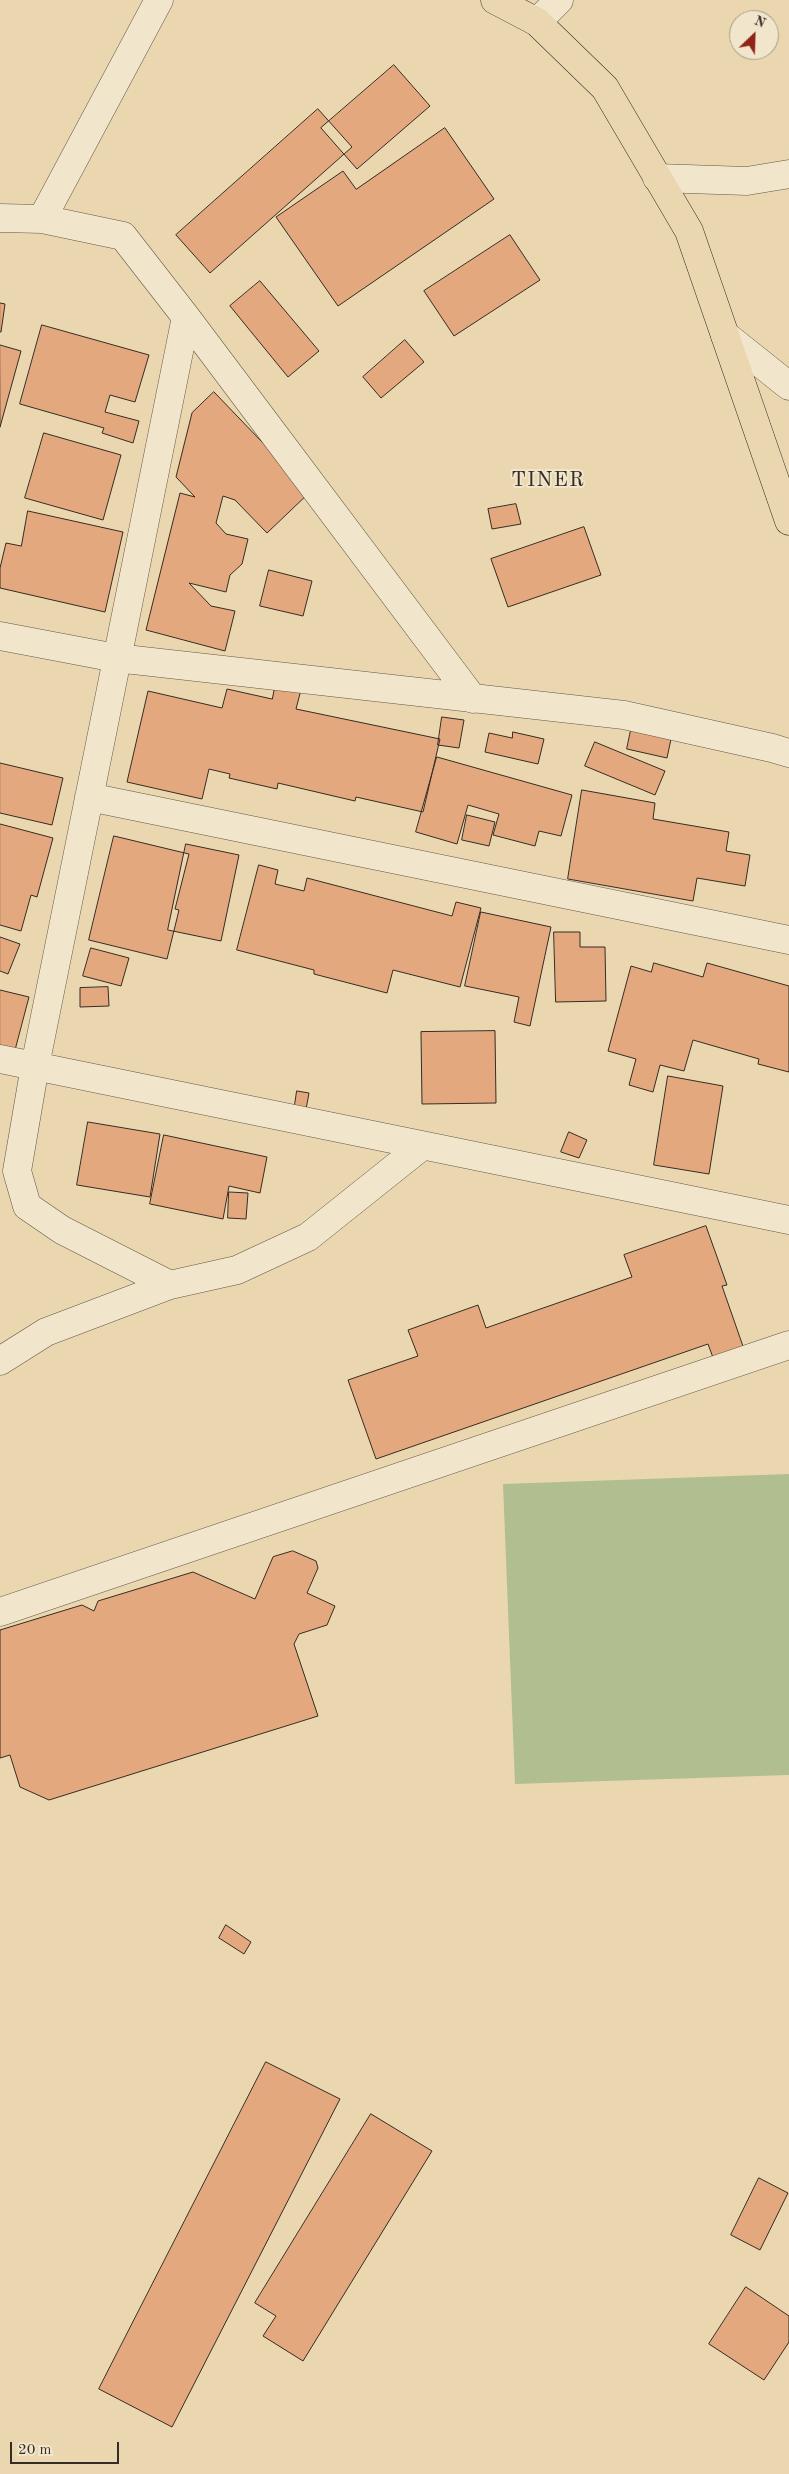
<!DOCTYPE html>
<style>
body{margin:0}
#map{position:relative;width:789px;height:2474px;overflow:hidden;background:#ead7b0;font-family:"Old Standard TT",serif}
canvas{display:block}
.north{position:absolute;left:729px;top:10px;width:50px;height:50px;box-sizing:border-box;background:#f1e5cc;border:1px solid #a69b89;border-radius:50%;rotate:24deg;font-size:14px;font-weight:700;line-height:20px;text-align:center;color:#352c24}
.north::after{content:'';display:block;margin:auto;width:18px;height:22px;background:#8f2418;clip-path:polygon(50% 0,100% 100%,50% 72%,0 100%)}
.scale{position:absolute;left:10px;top:2442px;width:109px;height:22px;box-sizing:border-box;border:2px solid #352c24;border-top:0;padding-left:6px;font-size:15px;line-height:18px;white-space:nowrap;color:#352c24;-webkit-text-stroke:4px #f1e5cc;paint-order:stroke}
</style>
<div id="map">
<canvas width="789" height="2474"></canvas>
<div class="north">N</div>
<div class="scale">20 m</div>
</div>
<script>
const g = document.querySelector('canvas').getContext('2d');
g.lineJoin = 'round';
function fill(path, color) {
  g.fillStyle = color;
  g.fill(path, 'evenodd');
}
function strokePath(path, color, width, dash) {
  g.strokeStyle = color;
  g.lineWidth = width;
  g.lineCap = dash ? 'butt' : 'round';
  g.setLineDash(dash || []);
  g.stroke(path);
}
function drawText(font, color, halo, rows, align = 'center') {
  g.font = font + ' "Old Standard TT",serif';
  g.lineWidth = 4;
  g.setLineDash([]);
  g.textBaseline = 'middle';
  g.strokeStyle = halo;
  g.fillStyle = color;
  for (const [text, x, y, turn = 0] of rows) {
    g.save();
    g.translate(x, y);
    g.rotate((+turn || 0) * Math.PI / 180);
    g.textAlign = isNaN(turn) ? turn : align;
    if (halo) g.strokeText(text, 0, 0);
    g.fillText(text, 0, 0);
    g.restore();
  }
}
fill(new Path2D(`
 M789,1474V1775L515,1784L503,1484Z`), '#b1bf90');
const building = new Path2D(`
 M394,65L430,106L357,169L321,128Z
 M318,109L352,147L210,273L176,235Z
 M445,128L494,199L338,306L276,217L343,171L356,189Z
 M510,235L540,280L454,336L424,291Z
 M260,281L319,351L288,377L230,306Z
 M0,303L5,304L1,332H0Z
 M42,325L149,355L135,402L110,395L105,412L139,421L133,443L102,433L104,428L20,404Z
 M405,340L424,362L381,398L363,377Z
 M0,345L21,351L0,427Z
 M214,392L310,492L267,533L235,500L223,496L216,523L226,534L248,539L242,564L230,575L226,592L189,583L211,606L235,611L225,651L146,630L180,493L195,497L176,477L192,413Z
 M44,433L121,455L103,520L25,498Z
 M516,504L521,524L492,529L488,509Z
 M28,511L123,532L105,612L0,588V568L6,543L21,546Z
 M584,527L601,575L508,607L491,559Z
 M269,570L312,581L303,616L260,606Z
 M277,676L303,682L296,709L440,739L423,812L356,797L355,801L278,783L277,789L229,778L230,774L209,769L202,799L127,782L148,691L222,708L227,689L272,699Z
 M442,717L464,720L459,748L438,745Z
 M631,730L671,739L667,758L627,749Z
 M513,732L544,739L538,764L485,752L489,733L512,738Z
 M595,742L665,771L655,795L585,766Z
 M437,757L572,795L561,836L539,831L535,846L493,835L499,814L468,805L457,844L416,832Z
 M0,763L63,778L52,825L0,813Z
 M582,790L655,803L653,819L729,832L726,851L750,855L745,886L697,878L693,901L568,879Z
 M467,815L495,822L489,846L462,840Z
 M0,824L53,838L37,897L31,895L21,931L0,925Z
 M114,836L189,854L175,909L179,910L167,959L89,940Z
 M186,844L239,855L221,941L168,930Z
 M259,865L278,870L275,884L304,891L307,878L452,916L456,902L481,908L460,987L393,970L387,993L314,974V970L237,950Z
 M481,912L551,927L530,1026L514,1022L519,997L465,986Z
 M554,932H580V947H605L606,1001L556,1002Z
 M0,937L20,944L8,974L0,971Z
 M91,948L129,958L121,986L83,976Z
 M654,963L703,977L707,963L789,986V1072L758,1064L759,1059L693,1040L684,1071L660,1065L653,1092L629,1085L636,1059L608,1051L631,966L651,972Z
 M108,987L109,1006L80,1007V988Z
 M0,990L29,997L15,1050L0,1046Z
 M495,1031L496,1103L422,1104L421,1032Z
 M668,1076L723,1086L709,1174L654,1165Z
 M297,1091L309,1093L304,1120L293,1118Z
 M88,1122L160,1134L150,1197L77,1185Z
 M569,1132L587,1140L579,1158L561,1152Z
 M164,1135L267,1157L260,1193L229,1186L223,1219L150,1204Z
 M229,1192L248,1193L246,1219L228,1218Z
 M706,1226L727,1285L722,1286L745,1352L715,1363L708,1344L376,1459L348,1380L418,1356L408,1330L478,1305L486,1328L632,1277L624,1255Z
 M293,1551L316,1561L318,1568L307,1593L335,1606L327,1625L299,1634L294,1644L318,1716L49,1800L20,1787L10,1755L0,1758V1630L82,1605L94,1611L98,1601L193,1572L255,1599L273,1557Z
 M226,1925L251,1942L244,1954L219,1938Z
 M266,2062L340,2099L172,2427L99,2389Z
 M371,2114L432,2151L303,2361L263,2336L276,2316L255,2303Z
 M759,2178L788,2193L760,2250L731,2235Z
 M746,2287L789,2316V2342L764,2380L709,2344Z`);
fill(building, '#e4a87e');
strokePath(building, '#352c24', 1);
const minor = new Path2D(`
 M537,22L559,0
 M657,178L747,181L789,174
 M0,218L42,219L123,236L186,317L473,699
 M42,219L159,0
 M725,335L789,386
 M0,636L116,658L624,715L772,748L789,753
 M89,797L789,940
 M0,1059L789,1220
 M170,1285L62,1230L27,1206L17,1171L35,1066L186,317
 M0,1361L46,1332L170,1285L237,1270L308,1237L422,1146
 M0,1612L789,1345`);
const major = new Path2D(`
 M495,0L537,22L605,88L689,231L789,521`);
strokePath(minor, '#625747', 29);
strokePath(major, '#352c24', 29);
strokePath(minor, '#f1e5cc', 28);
strokePath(major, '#ead7b0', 28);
g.letterSpacing = '1px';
drawText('21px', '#352c24', '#f1e5cc', [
 ["TINER",548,480]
]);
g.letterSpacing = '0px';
</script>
